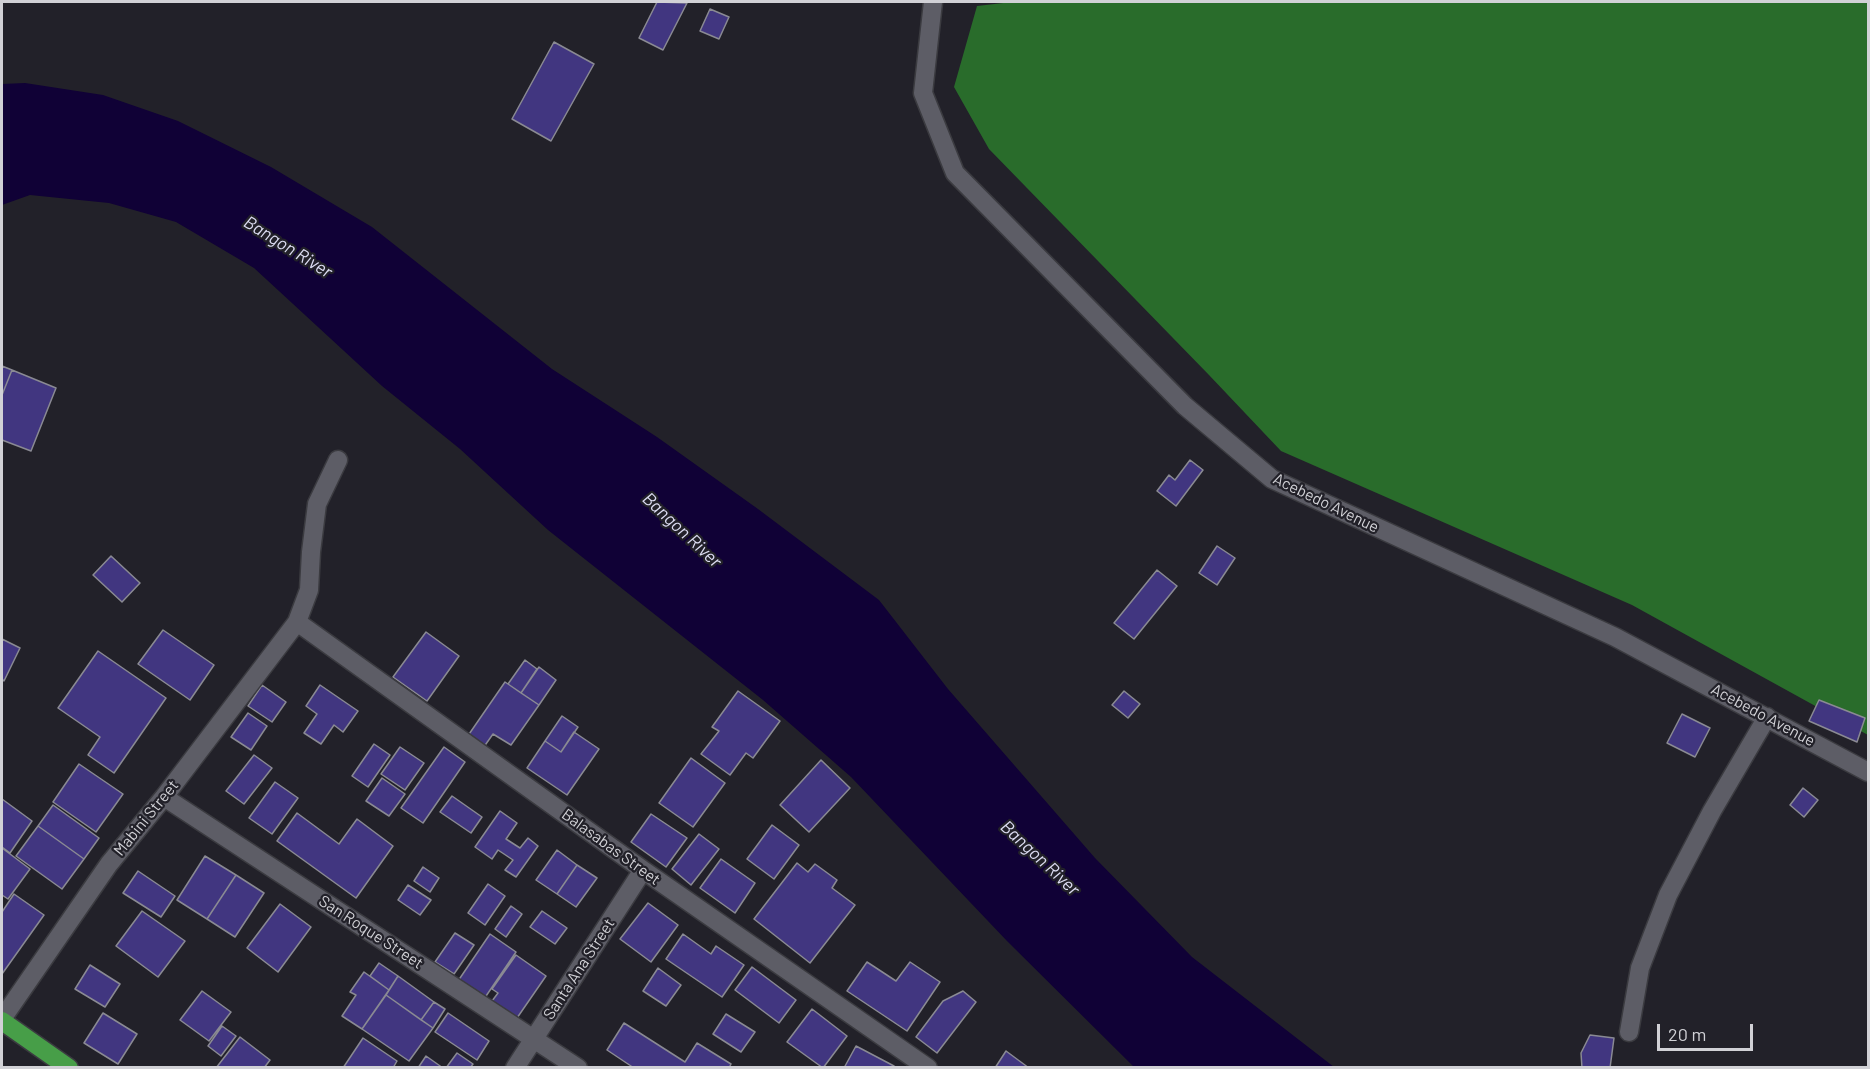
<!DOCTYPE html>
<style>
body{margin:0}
#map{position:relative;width:1870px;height:1069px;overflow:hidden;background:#222129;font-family:Barlow,sans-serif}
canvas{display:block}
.frame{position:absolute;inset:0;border:3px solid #d1d1d6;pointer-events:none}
.scale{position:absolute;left:1657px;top:1024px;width:96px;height:27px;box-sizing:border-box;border:3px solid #d1d1d6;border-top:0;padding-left:8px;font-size:18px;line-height:21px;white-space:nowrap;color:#d1d1d6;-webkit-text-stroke:4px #222129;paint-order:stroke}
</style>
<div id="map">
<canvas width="1870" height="1069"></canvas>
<div class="frame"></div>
<div class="scale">20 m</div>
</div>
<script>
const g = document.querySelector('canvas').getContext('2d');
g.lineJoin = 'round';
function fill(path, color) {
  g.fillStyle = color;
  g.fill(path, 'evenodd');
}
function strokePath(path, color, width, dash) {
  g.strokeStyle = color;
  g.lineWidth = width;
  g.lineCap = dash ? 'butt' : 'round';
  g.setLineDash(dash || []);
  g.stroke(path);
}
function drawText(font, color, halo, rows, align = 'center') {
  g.font = font + ' Barlow,sans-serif';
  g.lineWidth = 4.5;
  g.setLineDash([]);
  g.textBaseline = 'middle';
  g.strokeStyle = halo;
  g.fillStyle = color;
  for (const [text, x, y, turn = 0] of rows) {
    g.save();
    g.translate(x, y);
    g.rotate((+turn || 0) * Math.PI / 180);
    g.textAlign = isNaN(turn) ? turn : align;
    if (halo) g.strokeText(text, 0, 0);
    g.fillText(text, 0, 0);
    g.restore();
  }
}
fill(new Path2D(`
 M1012,2H1868V735L1632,605L1281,451L1209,375L989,149L954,87L977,6Z`), '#296c2b');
fill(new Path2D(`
 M25,83L103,95L178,121L271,167L372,227L552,369L657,437L758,509L879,600L948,689L1095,858L1192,957L1334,1067H1134L1007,941L851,777L763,700L548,530L460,449L382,386L254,268L176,222L109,203L30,195L2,205V84Z`), '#100136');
const building = new Path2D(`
 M657,2L687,3L663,50L639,38Z
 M710,9L729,17L719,39L700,31Z
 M554,42L594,64L551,141L512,119Z
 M2,366L12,370L2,395Z
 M12,370L56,388L31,451L2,440V395Z
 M1190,460L1203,470L1176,506L1157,491L1169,475L1175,480Z
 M1217,546L1235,558L1217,585L1199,573Z
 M111,556L140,583L122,602L93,575Z
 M1157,570L1177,586L1134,639L1114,623Z
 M163,630L214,665L190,700L138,664Z
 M426,632L459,656L427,701L393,677Z
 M2,639L20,648L4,681L2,679Z
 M98,651L166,698L114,773L88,755L100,737L58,708Z
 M525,660L537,669L521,693L508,684Z
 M539,667L556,680L539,705L521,693Z
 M505,682L539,705L511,745L493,734L481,751L465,740Z
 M262,685L286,702L272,722L248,706Z
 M320,685L358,711L343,732L334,725L321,744L304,733L317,714L306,706Z
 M738,691L780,721L753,758L746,753L730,775L701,754L719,731L712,727Z
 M1124,691L1140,704L1128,718L1112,705Z
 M1819,700L1865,718L1857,742L1809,721Z
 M248,713L267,726L251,750L231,737Z
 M1682,714L1710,728L1695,757L1667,743Z
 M562,716L578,727L561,752L545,741Z
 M574,732L599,749L567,795L527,768L545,741L561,752Z
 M374,744L390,755L368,787L352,776Z
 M400,747L424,763L405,790L381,774Z
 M444,747L465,762L423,823L401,808Z
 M254,755L272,768L244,804L226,791Z
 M691,758L725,783L693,827L659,803Z
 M821,760L850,788L809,832L780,805Z
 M79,764L123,794L96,832L53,802Z
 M382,778L405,794L389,816L366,801Z
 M275,782L298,798L272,834L249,818Z
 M1803,788L1818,800L1804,817L1790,805Z
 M452,796L482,817L471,833L440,812Z
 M2,799L32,821L10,853L2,847Z
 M53,805L99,838L84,859L38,826Z
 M500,811L517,823L506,839L520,848L528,838L538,846L516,877L505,870L513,860L498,850L492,859L475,847Z
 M297,813L339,844L357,819L393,846L356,898L277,841Z
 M651,814L687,838L666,867L631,842Z
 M772,825L799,845L774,879L747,859Z
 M38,826L84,859L62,889L16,856Z
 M699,834L719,849L691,885L672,869Z
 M2,848L30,869L8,899L2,895Z
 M557,850L577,865L557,894L536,880Z
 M205,856L236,875L207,919L177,900Z
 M721,859L755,883L735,913L700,888Z
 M797,863L808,872L815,864L837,880L832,888L855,905L810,963L754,919Z
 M577,865L597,878L576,907L557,894Z
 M423,867L439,878L430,892L414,881Z
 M138,871L175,896L161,917L123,893Z
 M236,875L264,893L235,937L207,919Z
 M488,884L505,896L485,925L468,913Z
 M408,885L431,900L420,915L398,900Z
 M14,894L44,915L2,974V912Z
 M648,903L678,925L651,962L620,939Z
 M280,904L311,927L278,972L247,948Z
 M511,906L522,914L506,937L495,929Z
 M142,911L185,941L158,977L116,946Z
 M542,911L567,928L555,944L530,927Z
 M455,933L474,945L454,974L435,962Z
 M490,934L516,952L484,999L458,981Z
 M683,934L711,954L716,946L744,965L722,997L666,959Z
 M516,955L546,976L517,1018L492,1001L498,993L492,989Z
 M867,962L896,981L910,962L940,982L907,1031L847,991Z
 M379,963L398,976L389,990L370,976Z
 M90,965L120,984L105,1007L75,989Z
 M752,967L796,1000L779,1023L735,990Z
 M658,968L681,985L666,1006L643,991Z
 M364,972L389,990L362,1029L342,1016L356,995L350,992Z
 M398,976L434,1002L421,1020L386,995Z
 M202,991L231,1012L209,1041L180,1020Z
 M963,991L976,1002L937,1053L916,1037L943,1001Z
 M386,995L433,1028L409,1061L362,1029Z
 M434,1002L445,1009L433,1028L421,1020Z
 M812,1009L847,1036L823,1068L787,1042Z
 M103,1013L137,1034L118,1064L84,1043Z
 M448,1013L489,1041L477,1060L435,1032Z
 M726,1014L755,1032L741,1052L713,1034Z
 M624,1023L685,1062L697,1043L731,1064L729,1068H634L607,1050Z
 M222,1026L236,1036L221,1056L208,1046Z
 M1590,1035L1614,1038L1610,1068H1582L1581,1053Z
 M240,1037L270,1060L264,1068H216Z
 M363,1038L397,1061L393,1068H343Z
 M856,1046L894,1066L893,1068H844Z
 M1006,1051L1029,1068H995Z
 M457,1053L473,1064L470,1068H446Z
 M426,1056L443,1068H418Z`);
fill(building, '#413680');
strokePath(building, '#8a8a93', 1.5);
const minor = new Path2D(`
 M933,2L923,93L955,173L1185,406L1272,479L1615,637L1868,772
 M297,622L643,870L928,1068
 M164,797L578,1068
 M2,1019L109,864L164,797L297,622L309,590L311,552L317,504L338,460
 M1629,1032L1640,968L1668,895L1712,811L1767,717
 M515,1068L643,870`);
const highway = new Path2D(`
 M2,1021L69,1068`);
strokePath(minor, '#3b3b40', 21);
strokePath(highway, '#3b3b40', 21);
strokePath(minor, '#5d5d66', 18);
strokePath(highway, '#479e48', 18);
drawText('16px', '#d1d1d6', '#222129', [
 ["Acebedo Avenue",1326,503,26],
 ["Acebedo Avenue",1763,715,28],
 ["Mabini Street",146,818,-51],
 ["Balasabas Street",611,847,36],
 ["San Roque Street",371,932,33],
 ["Santa Ana Street",579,969,-57]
]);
drawText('italic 18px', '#dcdcf2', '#222129', [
 ["Bangon River",288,247,32],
 ["Bangon River",682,530,43],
 ["Bangon River",1040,858,43]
]);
</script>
